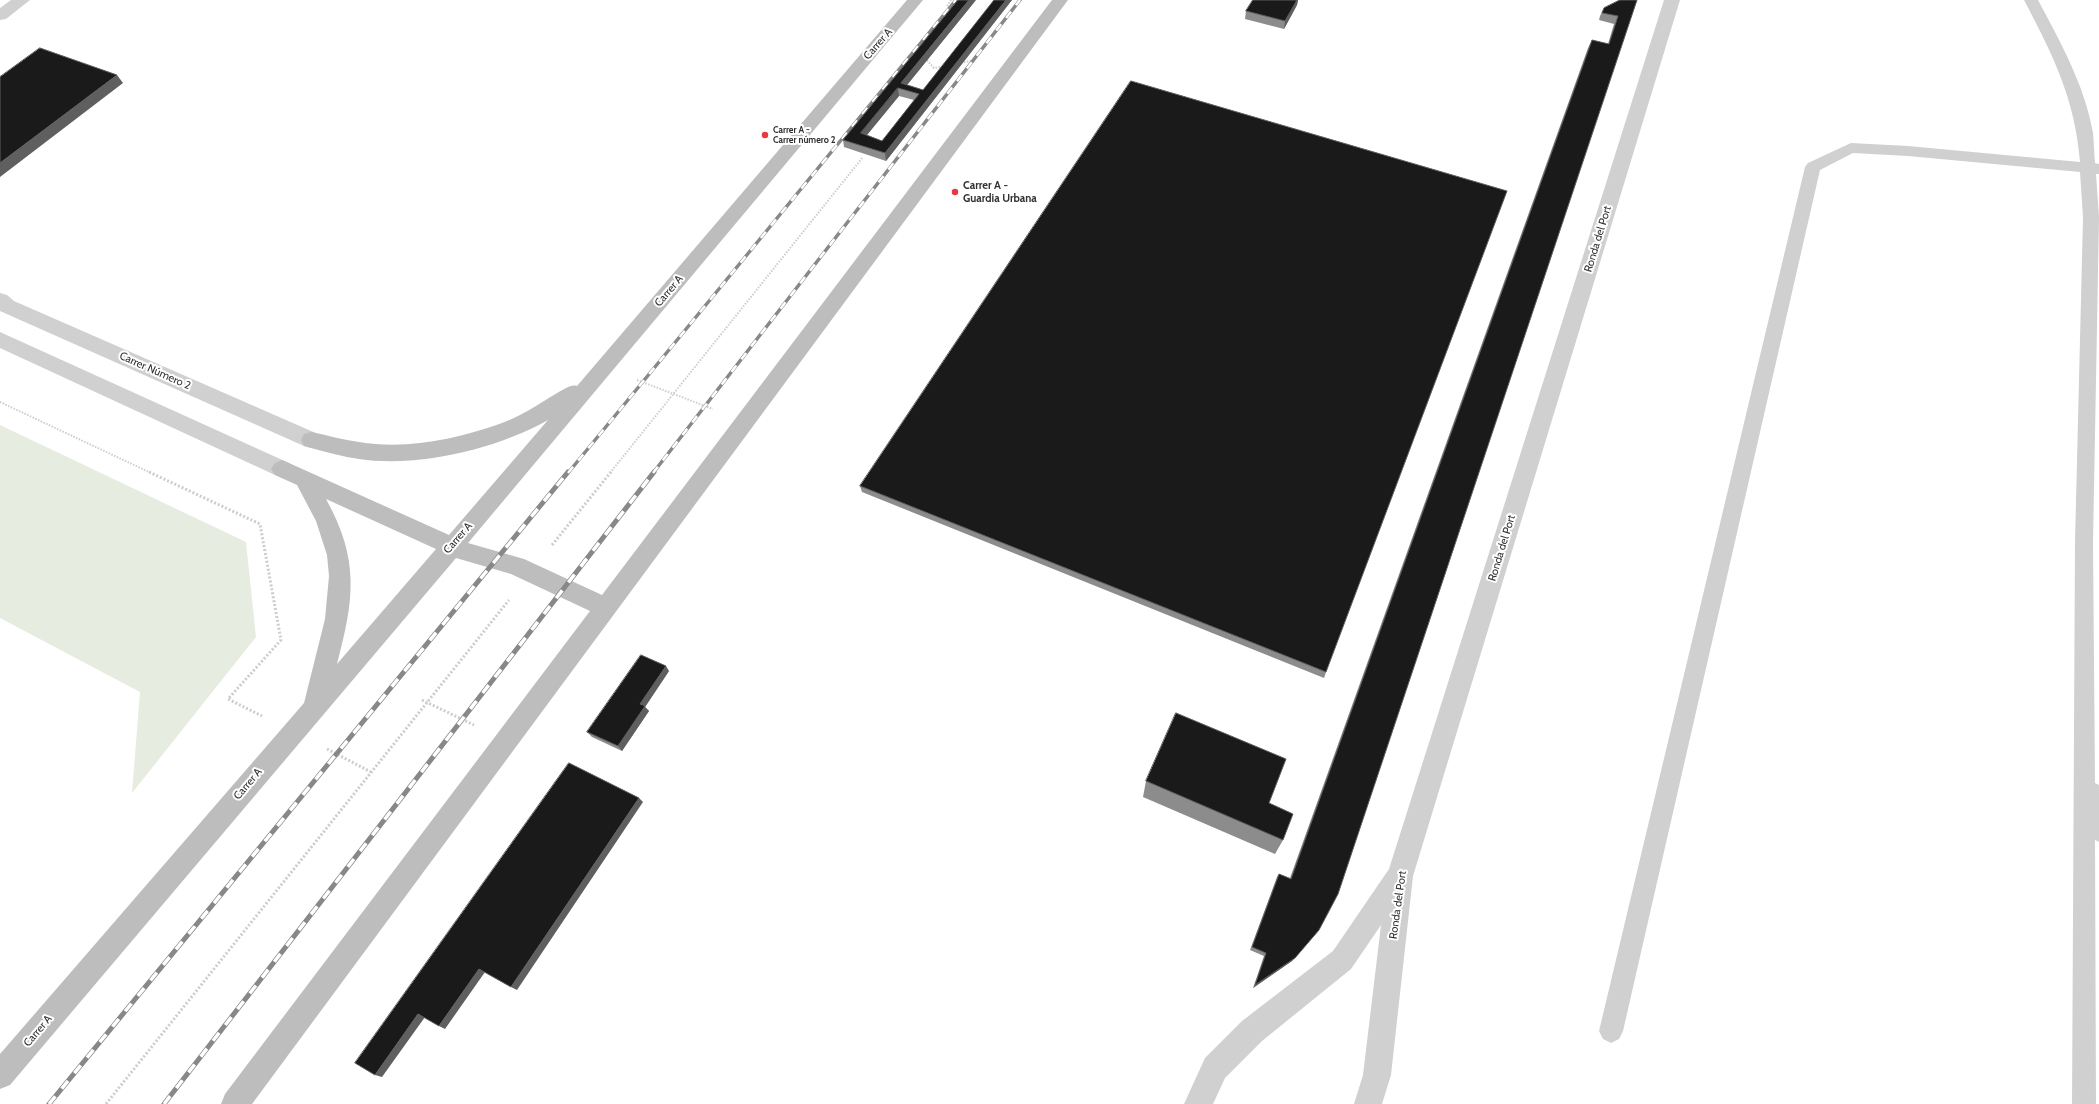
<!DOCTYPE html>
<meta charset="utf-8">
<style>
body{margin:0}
canvas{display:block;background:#fff}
</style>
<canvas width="2099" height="1104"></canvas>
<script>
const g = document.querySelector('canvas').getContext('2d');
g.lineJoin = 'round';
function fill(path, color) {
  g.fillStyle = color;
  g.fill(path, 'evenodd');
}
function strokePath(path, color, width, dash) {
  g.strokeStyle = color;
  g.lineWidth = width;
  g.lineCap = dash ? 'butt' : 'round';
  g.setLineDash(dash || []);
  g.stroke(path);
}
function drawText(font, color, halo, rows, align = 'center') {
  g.font = font + ' Cabin,sans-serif';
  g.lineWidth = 4;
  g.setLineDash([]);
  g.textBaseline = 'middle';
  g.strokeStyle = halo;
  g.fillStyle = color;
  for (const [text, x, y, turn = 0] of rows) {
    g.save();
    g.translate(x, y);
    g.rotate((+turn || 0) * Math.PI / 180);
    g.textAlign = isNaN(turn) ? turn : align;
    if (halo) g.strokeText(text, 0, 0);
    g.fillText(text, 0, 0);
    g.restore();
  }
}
fill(new Path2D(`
 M0,425L246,542L256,637L132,793L140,692L0,618Z`), '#e6ecdf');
strokePath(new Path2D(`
 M947,6L951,0
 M925,58L934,68L944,66
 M961,63L975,60
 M637,380L713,409
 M0,402L151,473
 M610,473L863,157`), '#cdcdcd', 2, [1.5, 1.5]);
strokePath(new Path2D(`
 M149,472L260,524L281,640L228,699L262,716
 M552,545L611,472
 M422,700L474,725
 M327,749L371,772
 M106,1104L509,600`), '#cdcdcd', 3, [2, 2]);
fill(new Path2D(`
 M2024,0H2038C2060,41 2085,86 2093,133C2094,143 2094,153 2095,163L2099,164V174H2096L2099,217L2093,542L2095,783L2099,785V842L2095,840L2096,1104H2072L2075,542L2083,217L2080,172L1908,156L1853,153L1820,170L1623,1031L1619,1039L1611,1043L1603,1039L1599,1031L1805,167L1808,163L1851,143L1908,146L2080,162C2075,99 2053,55 2024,0Z`), '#d0d0d0');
fill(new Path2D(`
 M11,0H30L6,19L0,20V8Z
 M1664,0H1680L1413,876L1391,1075L1382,1104H1354L1363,1075L1381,925L1351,969L1262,1041L1225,1078L1213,1104H1184L1205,1058L1242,1021L1333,951L1389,869Z
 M0,293L7,295L14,301L318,434L321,440L318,446L311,448L304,446L0,311Z
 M0,332L289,463L293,469L289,475L282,478L275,475L0,348Z`), '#d0d0d0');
fill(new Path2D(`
 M907,0H923L468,543L524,559L602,595L1052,0H1068L252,1104H221L225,1094L590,611L511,574L456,558L10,1085L0,1089V1054L304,703L325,619L329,576L327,555L316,521L297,485L275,475L271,469L275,463L282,460L289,463L449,535L548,420C497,449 417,468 359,459C343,457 327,452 311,448L304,446L301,440L304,434L311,432C327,435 343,440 359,442C406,450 458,439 502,423C526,414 544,400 566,388C570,386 573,385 577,386ZM326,499L436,549L337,664C354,600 360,560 326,499Z`), '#bdbdbd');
const railFar1 = new Path2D(`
 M568,473L956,0
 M653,473L1020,0`);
const rail = new Path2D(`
 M49,1104L568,472
 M164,1104L654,472`);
strokePath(railFar1, '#888', 3.5);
strokePath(rail, '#888', 5);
strokePath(railFar1, '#fff', 2.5, [8]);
strokePath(rail, '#fff', 3.5, [10]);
fill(new Path2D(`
 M976,0L907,85L923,90L994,0H1012L886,161L844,147L843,140ZM899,96L914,100L882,141L867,135Z
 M1253,0H1298L1297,5L1284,29L1245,19L1246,11Z
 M1637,0L1292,961L1253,988L1264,956L1250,950L1277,877L1279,874L1290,878L1588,48L1592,40L1608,44L1614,24L1599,20L1600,16L1604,8Z
 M860,486L1326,672L1324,678L862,492Z
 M669,671L645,707L649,711L622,751L592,737L587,732Z
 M1146,781L1269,803L1283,840L1275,854L1143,797Z`), '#8c8c8c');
fill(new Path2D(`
 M969,0H976L903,90L901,83Z
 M1006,0H1012L886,161L885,153Z
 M1297,0H1298L1297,5L1284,29L1285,21Z
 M117,75L123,83L0,177V163Z
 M898,88L899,96L862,141L861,133Z
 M666,666L669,671L645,707L649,711L622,751L618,746L640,704Z
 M639,798L643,802L517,990L511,987Z
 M1319,930L1292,961L1253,988L1255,985Z
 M479,969L485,972L445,1029L439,1026Z
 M418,1014L425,1017L382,1077L375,1075Z`), '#5f5f5f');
const building = new Path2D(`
 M958,0H969L901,83L923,90L994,0H1006L885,153L843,140ZM898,88L919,94L882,141L861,133Z
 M1253,0H1297L1285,21L1246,11Z
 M1620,0H1637L1338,894L1319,930L1295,958L1255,985L1266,953L1252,947L1279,874L1291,879L1592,40L1609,44L1618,16L1602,13L1604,8Z
 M40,48L117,75L0,163V77Z
 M1131,81L1507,191L1326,672L860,486Z
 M641,655L666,666L640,704L645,706L618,746L587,732Z
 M1176,713L1286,759L1269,803L1293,814L1283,840L1146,781Z
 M569,763L639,798L511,987L479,969L439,1026L418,1014L375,1075L355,1063Z`);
fill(building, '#1a1a1a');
strokePath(building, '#5f5f5f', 1);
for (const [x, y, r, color] of [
 [765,135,4,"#e63946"],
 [955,192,4,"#e63946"]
]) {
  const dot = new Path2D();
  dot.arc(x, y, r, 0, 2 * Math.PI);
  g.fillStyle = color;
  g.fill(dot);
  strokePath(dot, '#fff', 1.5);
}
drawText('bold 9px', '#333', '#fff', [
 ["Carrer A -",773,130],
 ["Carrer número 2",773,140]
], 'left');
drawText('11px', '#333', '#fff', [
 ["Carrer A",878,44,-49],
 ["Ronda del Port",1598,239,-73],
 ["Carrer A",669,291,-50],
 ["Carrer Número 2",155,371,24],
 ["Carrer A",458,538,-49],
 ["Ronda del Port",1502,548,-73],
 ["Carrer A",248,784,-50],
 ["Ronda del Port",1398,905,-82],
 ["Carrer A",38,1031,-50]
]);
drawText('bold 11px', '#333', '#fff', [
 ["Carrer A -",963,186],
 ["Guardia Urbana",963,199]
], 'left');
</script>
